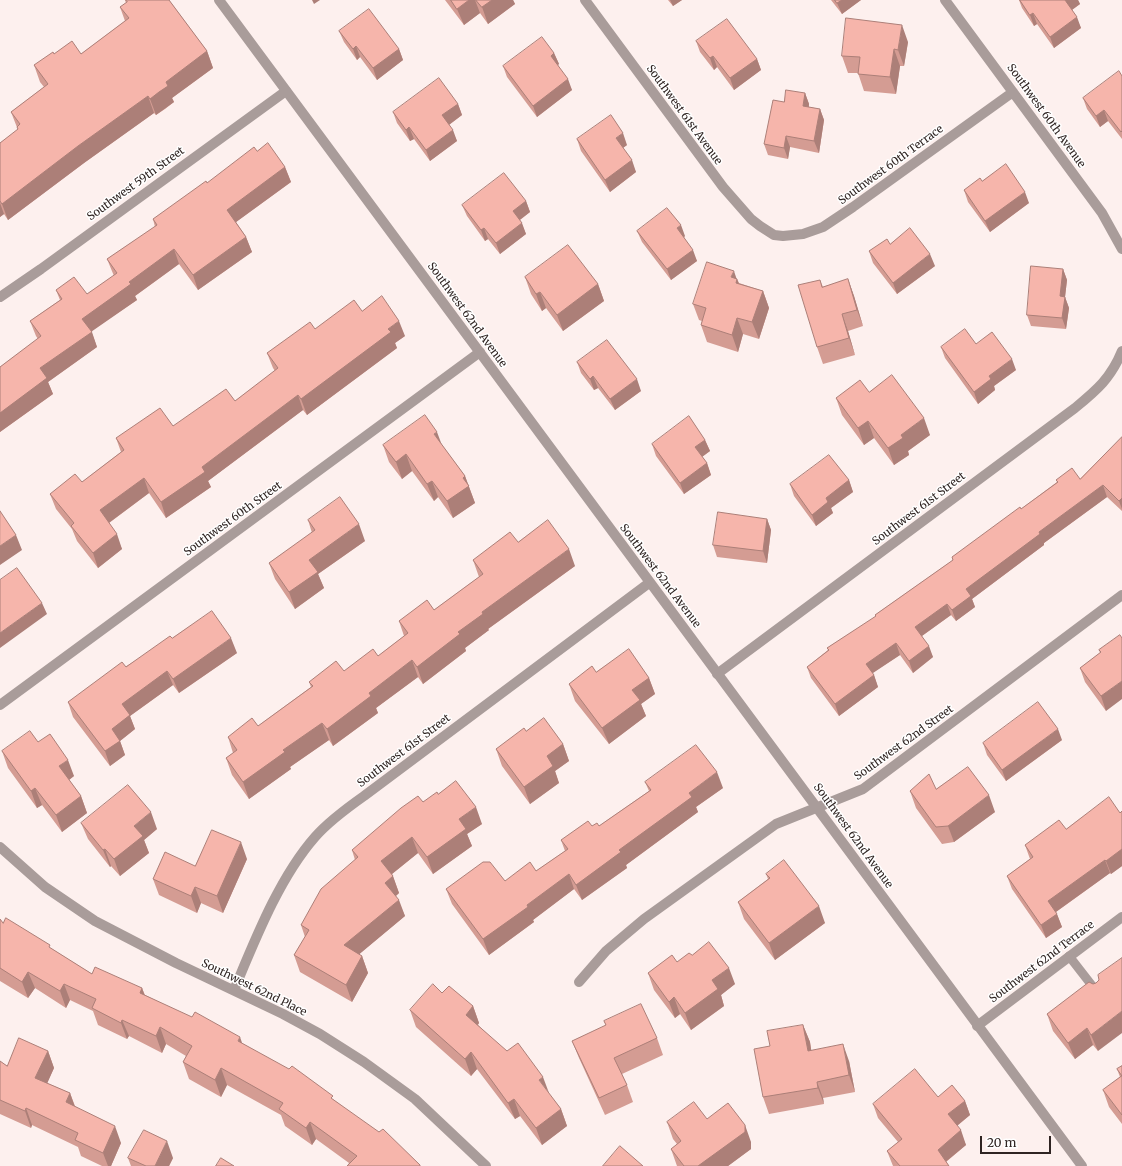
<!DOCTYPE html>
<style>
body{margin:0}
#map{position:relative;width:1122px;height:1166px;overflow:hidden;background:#fdf0ee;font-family:Merriweather,serif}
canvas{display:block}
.scale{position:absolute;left:980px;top:1136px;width:71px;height:18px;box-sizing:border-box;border:2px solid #2f2422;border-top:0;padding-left:5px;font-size:12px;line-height:14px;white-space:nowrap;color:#2f2422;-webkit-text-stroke:3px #fff;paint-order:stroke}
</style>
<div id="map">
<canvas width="1122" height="1166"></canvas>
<div class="scale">20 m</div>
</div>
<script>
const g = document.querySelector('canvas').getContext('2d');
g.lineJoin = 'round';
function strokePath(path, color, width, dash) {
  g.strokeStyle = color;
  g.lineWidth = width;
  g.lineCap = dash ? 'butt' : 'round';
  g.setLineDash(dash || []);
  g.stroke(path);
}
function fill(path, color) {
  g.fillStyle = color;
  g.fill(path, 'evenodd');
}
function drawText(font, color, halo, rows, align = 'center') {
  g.font = font + ' Merriweather,serif';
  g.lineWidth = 3;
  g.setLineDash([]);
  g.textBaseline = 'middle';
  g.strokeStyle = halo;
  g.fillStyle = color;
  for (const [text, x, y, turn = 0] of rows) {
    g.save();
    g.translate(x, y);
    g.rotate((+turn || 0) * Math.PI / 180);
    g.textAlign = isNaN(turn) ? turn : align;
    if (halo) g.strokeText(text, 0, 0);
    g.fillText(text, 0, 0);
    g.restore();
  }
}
strokePath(new Path2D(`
 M1069,956L1097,992`), '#a99c9a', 9);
strokePath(new Path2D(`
 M585,0L723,187L751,219L760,226L774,235L783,236L803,234L823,227L853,207L1013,92
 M945,0L1102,213L1122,249
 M0,297L41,269L286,91
 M717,674L1075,408C1097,390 1111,378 1122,351
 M0,705L480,352
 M0,847L45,887L95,921L176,963L283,1014L320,1034L364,1062L415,1099L486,1166
 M579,982L606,951L644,919L776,824L863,789L1122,595
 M234,990C255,940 279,878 315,837C329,821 347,808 364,796L649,583
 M977,1026L1122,917`), '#a99c9a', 10);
strokePath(new Path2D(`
 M219,0L1082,1166`), '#a99c9a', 10);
fill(new Path2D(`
 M125,0H169L207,51L213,68L172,98L174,102L165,109L156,115L154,113L84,163L8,220L4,214L0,217V143L18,130L11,112L44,87L40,82L34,65L54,54H81L125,21L120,7L126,3Z
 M445,0H513L515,4L488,24L480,13L464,25Z
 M668,0H682L673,6Z
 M831,0H861L842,14Z
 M1019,0H1078L1080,4L1072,10L1081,28L1054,48L1037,24L1034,26L1022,8Z
 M339,31L399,49L403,60L377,80L360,57L357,60L344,42Z
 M696,41L757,59L761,70L734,90L717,67L714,70L700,52Z
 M908,42L904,66H900L896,94L864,91L858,73H848L842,56Z
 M554,53L559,64L558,65L572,90L537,117L507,77L503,66Z
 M1122,76V139L1108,121L1100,127L1087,109L1083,98Z
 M805,93L809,104V107L820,109L824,120L819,153L790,147L788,159L768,155L764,144L784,102Z
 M458,104L462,115L449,125L457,141L430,161L414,139L410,141L397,123L393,112Z
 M577,139L627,145L623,148L636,172L610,192L581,151Z
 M257,151L285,167L291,182L236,222L246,237L252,252L198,290L179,264L135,296L137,300L91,331L97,347L48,382L53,394L0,432V367L38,339L36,336L30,321L60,300L56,290L87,294L114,276L107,259L155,227L153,219Z
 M982,181L1029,203L990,232L968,202L964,190Z
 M526,201L530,212L520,220L526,234L500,254L488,239L485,241L467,216L462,205Z
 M637,231L685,236L684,237L697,261L671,280L642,242Z
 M890,244L935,266L897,294L873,263L869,251Z
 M1063,269L1067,280L1065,297L1069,308L1066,329L1031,326L1027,315Z
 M525,277L598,284L604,301L563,331L546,308L542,311L531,294Z
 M736,279H737L739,283L763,291L769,308L759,339L743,334L738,352L707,342L701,325L702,321L699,320L693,304Z
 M848,279L854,296L863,326L848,331L855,355L823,364L817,347L820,280L823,287Z
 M362,311L405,336L395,343L397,348L307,415L303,410L208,481L211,487L166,518L149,493L109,523L122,549L98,568L77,541L72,529L56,509L50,494L82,482L121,452L116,438L173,426L235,401L275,371L273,368L267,353L315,329Z
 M976,344L1016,370L994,386L995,390L978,404L945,358L941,347Z
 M577,362L641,391L615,410L598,388L594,390L581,373Z
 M869,392L930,435L908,451L909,455L894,465L874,438L864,445L842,415L836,398Z
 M1122,437V511L1107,497L1044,543V545L972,599L975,607L956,621L951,615L922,636L933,657L913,673L900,655L872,673L874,675L878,687L839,716L811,678L807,667L828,650L827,648L876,617L875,615L953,560L952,557L1021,509L1057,482L1056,480L1080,479Z
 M705,440L710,451L702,457L707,463L711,475L684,494L656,456L652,444Z
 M383,445H442L465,476L475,503L453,518L438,497L434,501L412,471L402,479L389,462Z
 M849,480L853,492L831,508L833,513L816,526L794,496L790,484Z
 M767,519L771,530L767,563L717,557L713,545Z
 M308,520L365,541L318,574L324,588L295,609L275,579L269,563L312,533Z
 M518,542L575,566L488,629L489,630L465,648L466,651L423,684L418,677L376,708L378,713L333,746L329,740L290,767L291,769L249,799L232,775L226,758L233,753L228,737L258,726L311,687L309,682L344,671L378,656L404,636L399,621L434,610L479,577L473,560Z
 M1120,635L1106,711L1085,682L1080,668L1100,653L1099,650Z
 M172,638L237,653L179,693L173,685L130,716L135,729L120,741L125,755L110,766L73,717L68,702Z
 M596,672L649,678L655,694L641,704L646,716L609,744L575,701L569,684Z
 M526,731L563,744L569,761L555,771L559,783L530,804L502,766L496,749Z
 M1062,740L1006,781L987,755L983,743Z
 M38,742L74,776L69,780L81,796L87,813L62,832L42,805L37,808L8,768L2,751Z
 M645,782L723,788L696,807L698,812L626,865L627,868L582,900L574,889L533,920L534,922L489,955L452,904L446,889L505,881L536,871L565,851L561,840L592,826H599L649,791Z
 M936,789L995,812L954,842L942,844L916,808L910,791Z
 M438,794L482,824L467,834L472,846L433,874L418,853L392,874L399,893L396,896L405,916L359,954L362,956L368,973L352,1002L300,972L294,955L305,937L301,925L355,860L352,850L423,802Z
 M1122,811V866L1111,874L1110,873L1056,912L1062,927L1046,938L1012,889L1007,876L1030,859L1025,845L1066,829L1120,813Z
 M81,823L157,829L144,840L149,853L120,876L111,866L110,867L88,839Z
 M247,859L223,913L201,903L197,913L159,895L153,879L195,866Z
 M766,874L825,923L775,960L744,919L738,902L768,879Z
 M0,919L3,923L52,949L92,974L142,988L145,995L242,1043L334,1100L420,1166H347L349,1163L316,1139L312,1145L285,1126L281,1115L227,1085L221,1097L189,1079L183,1062L186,1056L166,1044L162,1053L129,1036L127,1039L98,1025L93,1011L70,1000L66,1008L35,988L28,998L0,981Z
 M692,955L735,984L721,995L724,1006L691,1030L680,1014L675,1018L654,990L648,973L677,962Z
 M1096,983L1098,1051L1093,1045L1075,1059L1053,1031L1047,1014L1093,984Z
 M442,993L473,1006L479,1023L478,1025L549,1094L561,1109L567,1126L542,1145L520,1116L515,1119L477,1069L471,1076L416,1027L410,1010Z
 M604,1021L657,1038L663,1055L622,1074L627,1085L633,1102L605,1115L579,1058L572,1041L606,1026Z
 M803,1025L810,1042L811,1050L849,1061L855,1092L823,1098L824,1104L769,1114L763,1097L770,1046Z
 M48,1051L54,1068L47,1083L70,1093L75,1106L121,1143L111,1166H102L81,1156L78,1147L32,1125L31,1128L0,1114V1061L7,1066Z
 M1122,1066V1124L1109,1107L1103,1090L1120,1077L1117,1069Z
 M938,1097L965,1101L970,1115L957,1126L966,1145L946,1162L949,1166H893L887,1151L898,1142L878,1118L873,1104Z
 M707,1119L751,1142V1149L728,1166H677L671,1149L677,1144L673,1139L667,1122Z
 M128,1158H173L169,1166H131Z`), '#d49c93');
fill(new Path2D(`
 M312,0H320L314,4Z
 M469,0H475L480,13L464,25L457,9Z
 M492,0H513L515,4L488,24L482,7Z
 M670,0H682L673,6Z
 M842,0H861L842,14L837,3Z
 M1065,0H1078L1080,4L1069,12Z
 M1033,13L1037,24L1034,26L1030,15Z
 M1077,17L1081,28L1054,48L1050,37Z
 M902,25L908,42L904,66L898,50Z
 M356,46L360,57L357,60L353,49Z
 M399,49L403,60L377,80L373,68Z
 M894,49L900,66L896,94L890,77Z
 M207,51L213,68L172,98L174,102L156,115L150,99L166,82Z
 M554,53L559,64L555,67L551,56Z
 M713,56L717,67L714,70L710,58Z
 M757,59L761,70L734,90L730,78Z
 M568,79L572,90L537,117L533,106Z
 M805,93L809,104L807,117L803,106Z
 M148,96L154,113L84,163L8,220L2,204L78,146Z
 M458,104L462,115L446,127L442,115Z
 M820,109L824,120L819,153L814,141Z
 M1104,110L1108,121L1100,127L1096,116Z
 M409,127L414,139L410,141L406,130Z
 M453,130L457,141L430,161L426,150Z
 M623,133L627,145L620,150L616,138Z
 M786,136L790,147L788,159L784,148Z
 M632,160L636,172L610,192L605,180Z
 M285,167L291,182L232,225L227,210Z
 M1025,192L1029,203L990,232L985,221Z
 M526,201L530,212L517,222L513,211Z
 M0,203L4,214L0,217Z
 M522,223L526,234L500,254L496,243Z
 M681,225L685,236L681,240L677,228Z
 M484,228L488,239L485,241L481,230Z
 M246,237L252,252L198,290L193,275Z
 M174,249L179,264L135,296L137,300L88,334L82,319L129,282Z
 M693,250L697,261L671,280L667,269Z
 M930,254L935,266L897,294L893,283Z
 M1063,269L1067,280L1065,297L1069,308L1066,329L1062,318L1060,296Z
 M734,271L737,280V279L744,296L731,277Z
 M848,279L854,296L863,326L857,310Z
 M598,284L604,301L563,331L557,315Z
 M763,291L769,308L759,339L752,322Z
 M540,292L546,308L542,311L536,294Z
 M842,314L848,331L855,355L849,338Z
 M737,318L743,334L738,352L732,335Z
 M399,321L405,336L395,343L397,348L307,415L301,399L388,329Z
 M92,332L97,347L48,382L53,394L0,432V413L40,368Z
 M1012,359L1016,370L994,386L995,390L978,404L974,392L989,376Z
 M593,376L598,388L594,390L590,379Z
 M637,379L641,391L615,410L610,399Z
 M298,395L303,410L208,481L211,487L166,518L161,502L202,467Z
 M924,418L930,435L908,451L909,455L894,465L888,448L901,435Z
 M868,421L874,438L864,445L858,428Z
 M437,432L443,448L434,434Z
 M705,440L710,451L699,459L695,447Z
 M406,454L412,471L402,479L396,462Z
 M707,463L711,475L684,494L680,483Z
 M465,476L475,503L453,518L447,501L463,478Z
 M144,478L149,493L106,525L100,510Z
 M849,480L853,492L831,508L833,513L816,526L812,515L826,498Z
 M432,481L438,497L434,501L427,484Z
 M1103,485L1107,497L1044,543V545L972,599L975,607L956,621L952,610L966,589L1039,532Z
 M1122,498V509L1119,501Z
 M767,519L771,530L767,563L763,551Z
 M359,524L365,541L318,574L324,588L295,609L289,592L309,560Z
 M117,534L122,549L98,568L93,553Z
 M16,535L22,550L0,565V546Z
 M569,549L575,566L488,629L489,630L465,648L466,651L423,684L417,667L458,632L482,612Z
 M42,603L47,614L0,648V633Z
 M947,604L951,615L919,638L915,627Z
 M231,638L237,653L179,693L173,679Z
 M896,643L900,655L870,675L866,664Z
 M929,646L933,657L913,673L909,661Z
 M412,660L418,677L376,708L378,713L333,746L327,729L369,693Z
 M167,671L173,685L130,716L135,729L120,741L125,755L110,766L105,751L112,729L122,704Z
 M874,675L878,687L839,716L835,704Z
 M649,678L655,694L641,704L646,716L609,744L602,728L632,690Z
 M1122,681V699L1106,711L1101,696Z
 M322,723L329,740L290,767L291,769L249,799L243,782L283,750Z
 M1058,729L1062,740L1006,781L1002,770Z
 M563,744L569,761L555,771L559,783L530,804L524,787L547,756Z
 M68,760L74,776L65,783L59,766Z
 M717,772L723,788L696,807L698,812L626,865L627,868L582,900L576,885L689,793Z
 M35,788L42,805L37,808L31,791Z
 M989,795L995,812L954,842L948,826Z
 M81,796L87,813L62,832L56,815Z
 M476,807L482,824L467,834L472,846L433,874L427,857L459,819Z
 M151,812L157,829L144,840L149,853L120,876L114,859L134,826Z
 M412,837L418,853L387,878L381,861Z
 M241,842L247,859L223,913L217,896Z
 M105,849L111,866L110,867L103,850Z
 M1122,849V866L1111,874L1106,861Z
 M1105,860L1110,873L1053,914L1048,901Z
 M569,874L574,889L533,920L534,922L489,955L483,939L527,905Z
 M393,876L399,893L391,900L385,883Z
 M195,887L201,903L197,913L191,896Z
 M399,900L405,916L350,962L344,945Z
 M819,906L825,923L775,960L769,943Z
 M1057,914L1062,927L1046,938L1041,925Z
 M362,956L368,973L352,1002L346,985Z
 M729,968L735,984L721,995L724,1006L691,1030L685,1013L712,980Z
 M28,972L35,988L28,998L22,982Z
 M64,984L70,1000L66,1008L60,991Z
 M142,988L148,1005L140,993Z
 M674,997L680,1014L675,1018L669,1002Z
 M473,1006L479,1023L472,1031L466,1015Z
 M1122,1011V1033L1098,1051L1091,1035Z
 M122,1020L129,1036L127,1039L121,1023Z
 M803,1025L810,1042L814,1068L808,1051Z
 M160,1027L166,1044L162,1053L156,1036Z
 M1087,1028L1093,1045L1075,1059L1068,1043Z
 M240,1037L246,1054L238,1041Z
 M843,1044L849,1061L855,1092L849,1075Z
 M48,1051L54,1068L42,1095L35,1078Z
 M471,1052L477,1069L471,1076L465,1059Z
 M221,1068L227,1085L221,1097L215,1080Z
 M543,1077L549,1093L539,1080Z
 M817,1082L823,1098L824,1104L818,1088Z
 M70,1093L76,1110L66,1102Z
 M514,1099L520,1116L515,1119L508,1103Z
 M965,1101L970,1115L953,1129L948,1114Z
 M26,1108L32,1125L31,1128L25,1111Z
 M561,1109L567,1126L542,1145L536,1128Z
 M310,1122L316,1139L312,1145L306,1128Z
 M745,1125L751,1142V1149L728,1166H698Z
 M115,1126L121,1143L111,1166H108L103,1153Z
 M961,1130L966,1145L943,1164L938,1150Z
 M167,1141L173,1158L169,1166H155Z`), '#ac7f78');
const building = new Path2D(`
 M126,0H169L207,51L166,82L168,86L159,92L150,99L148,96L78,146L2,204L0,201V143L18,129L17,127L20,124L11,112L48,84L34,65L53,52L54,54L72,41L81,54L129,18L120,7L127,2Z
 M451,0H469L457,9Z
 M476,0H492L482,7Z
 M835,0H842L837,3Z
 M1020,0H1065L1077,17L1050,37L1033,13L1030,15Z
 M369,9L399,49L373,68L356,46L353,49L339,31Z
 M846,18L902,25L898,50L894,49L890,77L858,74L860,57L842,56Z
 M727,19L757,59L730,78L713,56L710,58L696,41Z
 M542,37L554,53L551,56L568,79L533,106L503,66Z
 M1119,71L1122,76V131L1121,132L1104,110L1096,116L1083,98Z
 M439,78L458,104L442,115L453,130L426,150L409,127L406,130L393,112Z
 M786,90L805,93L803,106L820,109L814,141L786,136L784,148L764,144L773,100L784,102Z
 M611,115L623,133L616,138L632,160L605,180L577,139Z
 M268,143L285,167L227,210L246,237L193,275L174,249L129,282L131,284L82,319L92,332L40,368L47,378L0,413V367L41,336L30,321L62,299L56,290L74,277L87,294L117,273L107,259L157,225L153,219L206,181L207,183L254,147L257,151Z
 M1006,164L1025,192L985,221L964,190L980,178L982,181Z
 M504,173L526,201L513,211L522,223L496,243L484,228L481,230L462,205Z
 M667,208L681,225L677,228L693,250L667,269L637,231Z
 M910,228L930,254L893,283L869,251L887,239L890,244Z
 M568,245L598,284L557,315L540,292L536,294L525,277Z
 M707,262L734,271L731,277L737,279L736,283L763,291L752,322L737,318L732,335L701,325L706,308L693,304Z
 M1031,266L1063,269L1060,296L1065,297L1062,318L1027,315Z
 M848,279L857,310L842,314L849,338L817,347L798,285L820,280L822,287Z
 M382,296L399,321L388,329L391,332L301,399L298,395L202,467L205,472L161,502L144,478L100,510L117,534L93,553L71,526L74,523L50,494L75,474L82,482L124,450L116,438L160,408L173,426L226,389L235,401L278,368L267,353L310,322L315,329L354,300L362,311Z
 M965,329L976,344L992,332L1012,359L989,376L991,379L974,392L941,347Z
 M607,340L637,379L610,399L593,376L590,379L577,362Z
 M892,375L924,418L901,435L903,438L888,448L868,421L858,428L836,398L860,380L869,392Z
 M425,415L437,432L434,434L465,476L463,478L469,486L447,501L432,481L427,484L406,454L396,462L383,445Z
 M689,416L705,440L695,447L707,463L680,483L652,444Z
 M1122,437V498L1119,501L1103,485L1039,532L1040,534L966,589L971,596L952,610L947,604L915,627L929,646L909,661L896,643L866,664L874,675L835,704L807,667L829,650L827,648L876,616L875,615L953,560L952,557L1020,507L1021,509L1058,482L1056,480L1072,468L1080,479Z
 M829,455L849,480L826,498L828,502L812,515L790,484Z
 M340,497L359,524L309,560L318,572L289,592L269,563L315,530L308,520Z
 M0,511L16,535L0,546Z
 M718,512L767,519L763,551L713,545Z
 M548,520L569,549L482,612L483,614L458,632L460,634L417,667L412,660L369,693L371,696L327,729L322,723L283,750L285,752L243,782L226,758L237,750L228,737L252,718L258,726L313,686L309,682L336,661L344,671L373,649L378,656L408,633L399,621L427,600L434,610L483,574L473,560L510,532L518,542Z
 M17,568L42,603L0,633V580Z
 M212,611L231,638L173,679L167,671L122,704L130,715L112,729L120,741L105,751L68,702L122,662L126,667L170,636L172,638Z
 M1120,635L1122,638V681L1101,696L1080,668L1101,652L1099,650Z
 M629,649L649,678L632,690L640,700L602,728L569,684L592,666L596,672Z
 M1038,702L1058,729L1002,770L983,743Z
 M544,718L563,744L547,756L553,766L524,787L496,749L524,728L526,731Z
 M30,731L38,742L50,734L68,760L59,766L81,796L56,815L35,788L31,791L2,751Z
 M696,745L717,772L689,793L692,797L619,850L621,852L576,885L569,874L527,905L528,907L483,939L446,889L483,862H490L505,881L530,862L536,871L568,849L561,840L588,821L592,826L597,823L599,826L651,790L645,782Z
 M968,767L989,795L948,826L936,827L910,791L929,774L936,789Z
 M456,781L476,807L459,819L466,829L427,857L412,837L381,861L393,876L385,883L399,900L344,945L362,956L346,985L294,955L309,930L301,925L321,889L358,857L352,850L401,808L418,796L423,802L437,792L438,794Z
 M128,785L151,812L134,826L143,836L114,859L105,849L103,850L81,823Z
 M1109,797L1120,813L1122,811V849L1106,861L1105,860L1048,901L1057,914L1041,925L1007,876L1033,857L1025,845L1059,820L1066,829Z
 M212,830L241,842L217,896L195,887L191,896L153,879L165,852L195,866Z
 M784,860L819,906L769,943L738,902L770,878L766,874Z
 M6,918L50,945L49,947L92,974L95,967L142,988L140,993L192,1017L195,1012L240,1037L238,1041L289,1069L292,1066L333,1096L331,1098L379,1132L383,1129L420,1165V1166H347L357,1156L310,1122L306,1128L279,1109L283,1103L221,1068L215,1080L183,1062L192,1046L160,1027L156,1036L122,1020L121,1023L92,1008L96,999L64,984L60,991L28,972L22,982L0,968V919L3,923Z
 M709,942L729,968L712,980L718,989L685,1013L674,997L669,1002L648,973L672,955L677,962L689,953L692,955Z
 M1122,958V1011L1091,1035L1087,1028L1068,1043L1047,1014L1089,982L1093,984L1096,983L1099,980L1098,975Z
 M433,984L442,993L449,986L473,1006L466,1015L507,1051L518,1043L543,1077L539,1080L561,1109L536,1128L514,1099L508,1103L471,1052L465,1059L410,1010Z
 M641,1004L657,1038L614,1058L627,1085L599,1098L572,1041L606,1025L604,1021Z
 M803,1025L808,1051L843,1044L849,1075L817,1082L818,1088L763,1097L754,1049L770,1046L767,1031Z
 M19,1038L48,1051L35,1078L70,1093L66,1102L115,1126L103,1153L75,1140L78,1133L26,1108L25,1111L0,1100V1061L7,1066Z
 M1122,1066V1076L1117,1069Z
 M915,1069L938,1097L952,1085L965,1101L948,1114L961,1130L938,1150L949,1166H900L887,1151L902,1139L873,1104Z
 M1122,1076V1115L1103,1090Z
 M694,1102L707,1119L728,1103L745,1125V1132L698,1166H684L671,1149L681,1141L667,1122Z
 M144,1130L167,1141L155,1166H146L128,1158Z
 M620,1146L643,1166H603Z
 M221,1158L234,1166H216Z`);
fill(building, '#f6b5ab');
strokePath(building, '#ac7f78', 1);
drawText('11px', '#2f2422', '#fff', [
 ["Southwest 61st Avenue",684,115,54],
 ["Southwest 60th Avenue",1046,116,54],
 ["Southwest 60th Terrace",891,165,-36],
 ["Southwest 59th Street",136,184,-36],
 ["Southwest 62nd Avenue",467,315,54],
 ["Southwest 61st Street",919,509,-37],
 ["Southwest 60th Street",233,519,-36],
 ["Southwest 62nd Avenue",660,576,53],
 ["Southwest 62nd Street",904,743,-36],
 ["Southwest 61st Street",404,751,-37],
 ["Southwest 62nd Avenue",853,836,54],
 ["Southwest 62nd Terrace",1042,962,-37],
 ["Southwest 62nd Place",254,988,26]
]);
</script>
